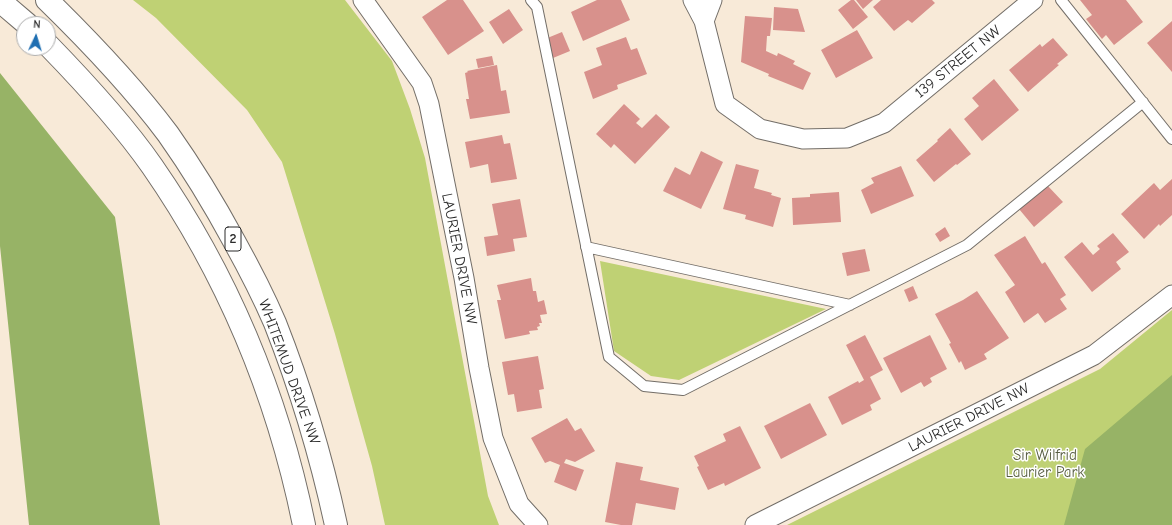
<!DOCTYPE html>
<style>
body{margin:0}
#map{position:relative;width:1172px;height:525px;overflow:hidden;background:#f8ead8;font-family:"Comic Neue",sans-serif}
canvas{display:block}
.north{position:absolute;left:16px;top:16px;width:40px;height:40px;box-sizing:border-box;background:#fff;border:1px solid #aaa;border-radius:50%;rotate:4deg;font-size:11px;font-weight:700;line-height:16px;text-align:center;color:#2b2b2b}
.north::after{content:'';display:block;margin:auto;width:14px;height:18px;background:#1f6fb2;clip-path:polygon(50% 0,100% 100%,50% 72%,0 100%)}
</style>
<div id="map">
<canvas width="1172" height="525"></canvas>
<div class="north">N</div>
</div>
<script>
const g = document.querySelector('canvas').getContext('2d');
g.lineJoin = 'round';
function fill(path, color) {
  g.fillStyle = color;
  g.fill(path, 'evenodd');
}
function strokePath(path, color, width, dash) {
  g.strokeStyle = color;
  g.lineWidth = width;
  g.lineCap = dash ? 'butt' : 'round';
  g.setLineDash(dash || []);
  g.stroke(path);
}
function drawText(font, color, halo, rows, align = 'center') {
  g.font = font + ' "Comic Neue",sans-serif';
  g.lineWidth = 3;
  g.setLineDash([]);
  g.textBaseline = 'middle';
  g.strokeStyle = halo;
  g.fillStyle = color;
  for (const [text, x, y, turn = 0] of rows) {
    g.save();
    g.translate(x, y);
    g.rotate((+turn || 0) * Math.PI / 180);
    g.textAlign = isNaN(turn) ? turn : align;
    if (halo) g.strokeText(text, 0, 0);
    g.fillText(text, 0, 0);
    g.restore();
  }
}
fill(new Path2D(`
 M133,0H345L392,61L410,109L425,158L488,496L499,525H385L372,466L335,334L282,162L247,110L156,18Z
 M600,261L826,309L679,380L651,376L614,351Z
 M1172,310V525H787L1100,369Z`), '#bfd174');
fill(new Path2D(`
 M0,73L115,217L160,525H29L0,246Z
 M1172,375V525H1064L1085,449Z`), '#97b366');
fill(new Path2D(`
 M447,0H463L484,31L448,55L422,17Z
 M597,0H621L630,20L583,41L571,12Z
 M851,0H854L868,17L853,29L838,10Z
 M856,0H873L863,9Z
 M881,0H932L935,3L912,23L908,20L894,31L873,7Z
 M1080,0H1126L1143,22L1114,45L1106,35L1102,39L1086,19L1092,15Z
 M774,7L798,9L805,32L773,30Z
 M509,9L523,30L503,44L489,22Z
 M745,16L772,18L770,36H767L766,51L777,56L778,53L795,61L793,64L811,73L803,90L768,76L769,74L741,62Z
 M1172,21V72L1147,43Z
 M857,30L873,58L836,78L821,50Z
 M562,32L570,51L553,58L545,39Z
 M626,37L631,50L637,48L647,74L617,85L618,89L593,99L584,72L602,65L596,48Z
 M1053,38L1068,55L1057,64L1059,65L1028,92L1009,70L1040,44L1042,47Z
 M492,56L494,65L478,68L476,59Z
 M497,65L501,91L506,90L510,113L470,119L466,99H469L465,73L468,72L467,71Z
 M994,79L1019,110L982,141L964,119L979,106L972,98Z
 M624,104L640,119L636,123L642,128L656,114L670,127L635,164L614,144L611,148L596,134Z
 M950,128L971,154L957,165L956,164L934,182L916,160L938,141L937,140Z
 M502,135L504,144L510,143L517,179L491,183L488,164L470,168L465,142Z
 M701,151L723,162L701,209L663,191L675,167L690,175Z
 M736,164L759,170L754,188L772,193L771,195L781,198L773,227L745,219L746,215L723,209Z
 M901,166L914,196L871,214L861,190L874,183L871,178Z
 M1172,179V215L1160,226L1159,224L1144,239L1121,214L1154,183L1160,190Z
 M1047,185L1063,202L1034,227L1019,209Z
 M839,192L841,222L793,225L792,198L810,197V194Z
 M520,199L527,237L513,239L515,251L487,256L484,237L498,235L492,204Z
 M945,227L950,236L940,242L935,234Z
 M1113,233L1129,252L1116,262L1121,269L1092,292L1064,257L1082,242L1093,255L1100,249L1097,246Z
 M1025,236L1042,264L1045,262L1066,295L1060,299L1067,309L1045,323L1038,313L1024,323L1005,292L1015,285L994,255Z
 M865,249L870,271L847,276L842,253Z
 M531,278L533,291H536L538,302L544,300L547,314L540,315L542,323H539L540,326L537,327L538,330L529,331L530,334L505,339L497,300H501L497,285Z
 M913,286L918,298L909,302L904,290Z
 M977,291L1009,338L984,354L987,359L965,370L961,361L959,363L949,344L951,343L935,314L963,300Z
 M865,335L883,370L870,377L881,399L870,405L872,410L842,425L828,397L858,381L859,383L864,380L846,345Z
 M930,335L947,369L930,378L932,382L924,387L921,382L901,393L883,358Z
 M538,356L544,389L539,390L542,408L517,412L514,394L508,395L502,362Z
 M810,403L827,435L781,459L764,426Z
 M567,418L575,431L581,428L595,451L575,462L566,459L564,463L584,470L576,491L554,482L560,465L550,461L545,463L531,438Z
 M740,426L761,468L725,486L724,483L708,490L697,467L699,466L694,456L726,441L723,434Z
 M616,462L643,467L640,480L679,488L675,510L636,503L632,525H621L605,522Z`), '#d8918c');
const lane = new Path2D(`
 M531,0L537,7L609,357L644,386L683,390L967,245L1143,102
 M1061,0L1172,139
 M586,247L850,305`);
const street = new Path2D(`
 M363,0L422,83L429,104L464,278L479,368L493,438L519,504L538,525
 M693,0L704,21
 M712,0L704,21L725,104L760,129L803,139L847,138L884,123L1033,0
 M755,525L1094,355L1172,295`);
const highway = new Path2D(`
 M47,0C90,42 132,86 168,134C192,168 214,204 234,241C249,268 263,295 275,323C301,389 321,456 336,525
 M0,1L27,24
 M48,45C85,83 122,123 152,166C227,274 278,397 304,525`);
strokePath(lane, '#736e68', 12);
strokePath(street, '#736e68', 21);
strokePath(highway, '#736e68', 24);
strokePath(lane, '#fff', 10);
strokePath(street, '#fff', 19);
strokePath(highway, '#fff', 22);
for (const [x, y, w] of [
 [233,239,16]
]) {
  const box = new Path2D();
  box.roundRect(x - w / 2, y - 12, w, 24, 3);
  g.fillStyle = '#fff';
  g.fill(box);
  strokePath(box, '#2b2b2b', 1);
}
drawText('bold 14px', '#2b2b2b', null, [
 ["2",233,239]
]);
drawText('15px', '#2b2b2b', '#fff', [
 ["139 STREET NW",958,62,-39],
 ["LAURIER DRIVE NW",459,259,79],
 ["WHITEMUD DRIVE NW",289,372,70],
 ["LAURIER DRIVE NW",969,418,-27]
]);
drawText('15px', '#575d41', '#fff', [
 ["Sir Wilfrid",1045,456],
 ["Laurier Park",1045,473]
]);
</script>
